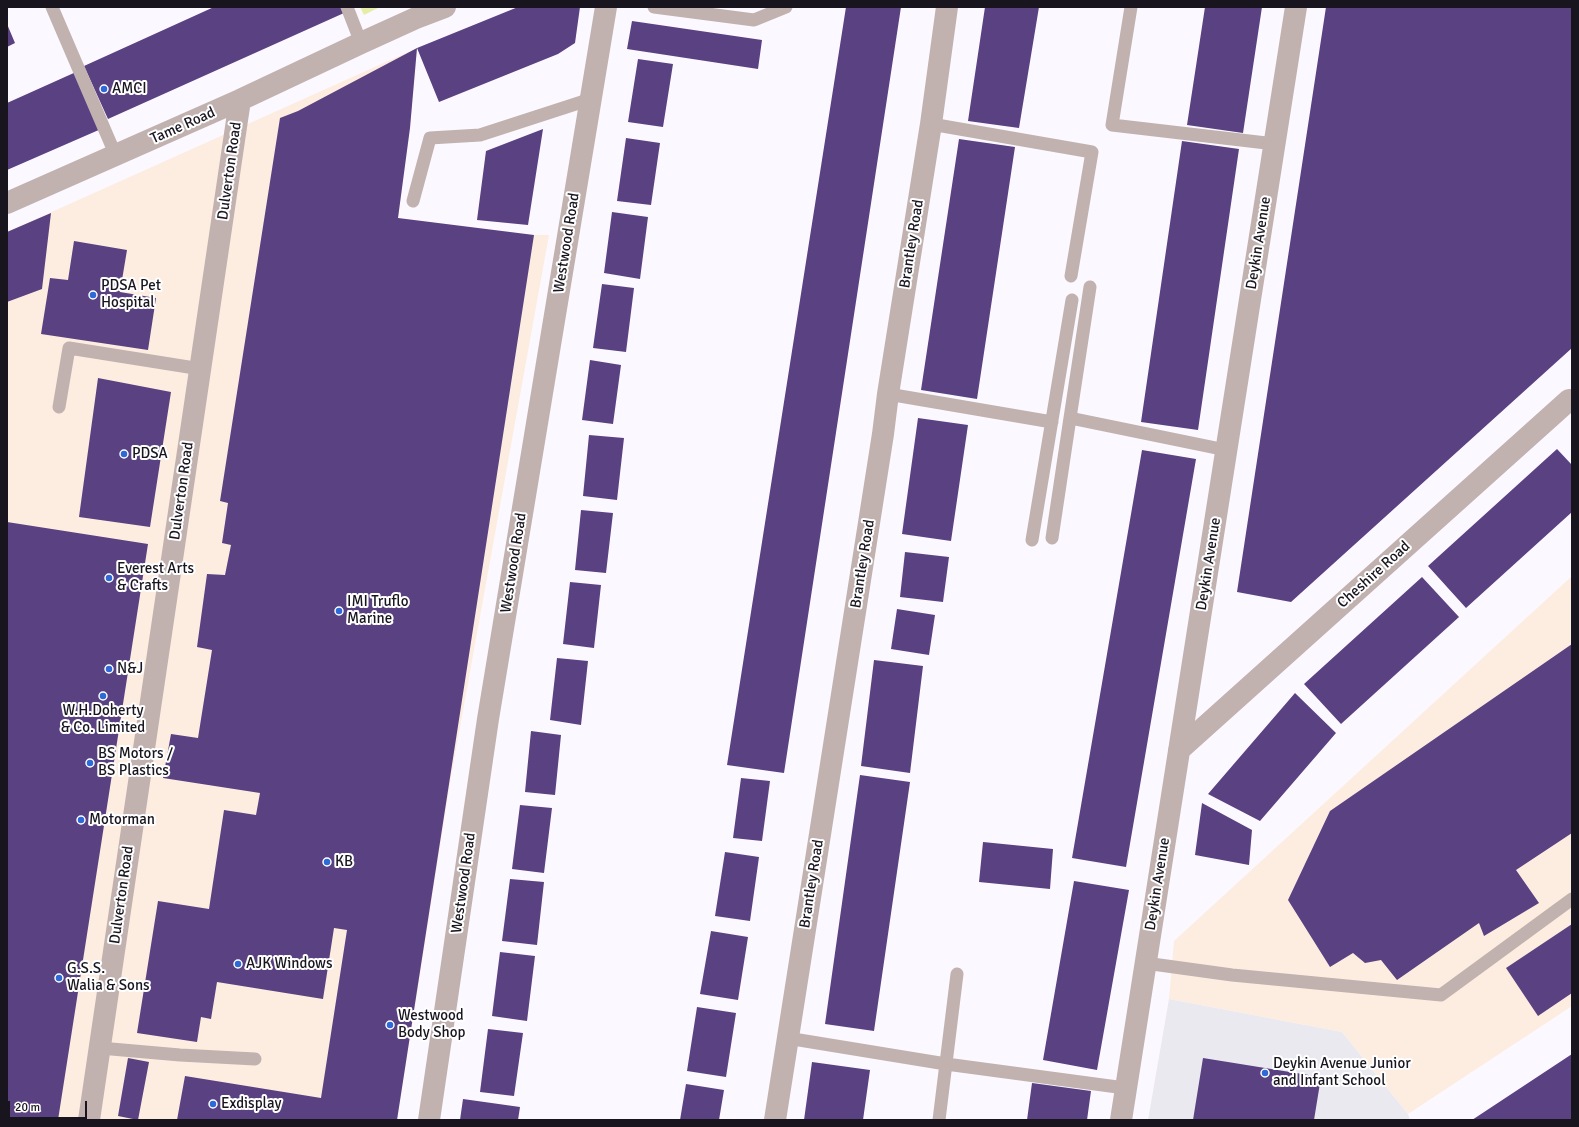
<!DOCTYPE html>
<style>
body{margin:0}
#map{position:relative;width:1579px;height:1127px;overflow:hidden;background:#fbf9ff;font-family:Signika,sans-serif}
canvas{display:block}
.frame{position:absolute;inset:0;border:8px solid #18151f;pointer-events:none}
.scale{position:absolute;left:8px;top:1101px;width:79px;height:18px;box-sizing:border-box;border:2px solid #18151f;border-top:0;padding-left:5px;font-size:12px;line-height:14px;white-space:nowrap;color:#18151f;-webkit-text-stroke:3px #fff;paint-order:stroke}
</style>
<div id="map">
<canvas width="1579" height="1127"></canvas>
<div class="frame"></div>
<div class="scale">20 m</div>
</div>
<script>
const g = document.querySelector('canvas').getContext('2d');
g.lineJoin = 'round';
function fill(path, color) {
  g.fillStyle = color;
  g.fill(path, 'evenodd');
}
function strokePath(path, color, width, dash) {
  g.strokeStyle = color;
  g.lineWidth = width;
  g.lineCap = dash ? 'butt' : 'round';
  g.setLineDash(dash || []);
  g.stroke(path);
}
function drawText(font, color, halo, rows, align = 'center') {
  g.font = font + ' Signika,sans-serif';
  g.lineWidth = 4;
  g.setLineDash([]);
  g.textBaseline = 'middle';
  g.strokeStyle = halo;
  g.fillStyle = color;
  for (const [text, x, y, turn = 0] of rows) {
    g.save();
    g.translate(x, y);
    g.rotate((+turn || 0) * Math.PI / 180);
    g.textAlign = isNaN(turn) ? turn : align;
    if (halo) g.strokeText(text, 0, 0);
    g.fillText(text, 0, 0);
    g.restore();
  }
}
fill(new Path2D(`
 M417,48L410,128L398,218L534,235H549L451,777L397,1120H7V232Z
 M1572,576V1006L1408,1114L1342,1032L1169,999L1174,941Z`), '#fdede0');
fill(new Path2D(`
 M1169,999L1342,1032L1408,1114L1410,1120H1148Z`), '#ebe9f0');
fill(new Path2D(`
 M360,7H380L364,15Z`), '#e7eda8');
fill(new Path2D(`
 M214,7H341L344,13L108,119L84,66Z
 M518,7H580L575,43L558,54L439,102L417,48Z
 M846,7H901L784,773L727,765Z
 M985,7H1039L1019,128L968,121Z
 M1205,7H1262L1243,133L1187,125Z
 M1326,7H1572V348L1291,602L1237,592Z
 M632,21L762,40L758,69L627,49Z
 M7,24L15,43L7,47Z
 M417,48L410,128L398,218L534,235L397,1120H177L185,1076L321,1098L347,930L334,928L323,999L217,982L211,1019L201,1017L197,1042L137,1033L158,901L209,909L224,810L256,815L260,793L163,778L171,734L198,738L212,650L197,647L207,574L225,575L231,545L222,543L228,503L220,501L280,118L298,111Z
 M638,59L673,64L663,127L628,122Z
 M76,72L101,129L7,170V103Z
 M543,129L528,225L477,220L486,151Z
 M626,138L660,143L651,205L617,201Z
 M959,139L1015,147L977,399L921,390Z
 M1182,141L1239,149L1198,430L1141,422Z
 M612,212L648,217L640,279L604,273Z
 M51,213L42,289L7,302V232Z
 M74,241L127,250L120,292L156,298L148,350L41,334L50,278L68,280Z
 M602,284L634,288L626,352L593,348Z
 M590,360L621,365L613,424L582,420Z
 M98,378L171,392L150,527L79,517Z
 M918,418L968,425L951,541L902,534Z
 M589,435L624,438L617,500L583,496Z
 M1557,449L1572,465V512L1466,608L1428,566Z
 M1142,450L1196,459L1126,867L1072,858Z
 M581,510L613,513L606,573L575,570Z
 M7,522L148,544L58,1120H7Z
 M905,552L949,557L943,602L900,597Z
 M1422,577L1459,617L1341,724L1304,684Z
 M570,582L601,585L594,648L563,644Z
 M897,609L935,615L929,655L891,649Z
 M1572,644V833L1516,870L1539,903L1484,936L1479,923L1397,980L1381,960L1365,963L1353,953L1330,967L1288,900L1330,811Z
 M557,658L588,661L581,725L550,720Z
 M874,660L923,666L910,773L861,766Z
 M1295,693L1336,733L1260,821L1208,794Z
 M531,731L561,735L555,795L525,792Z
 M860,775L910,782L874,1031L825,1024Z
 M741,778L770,781L762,841L733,838Z
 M1202,803L1252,830L1249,865L1195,855Z
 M520,805L552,808L544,873L512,869Z
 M983,842L1053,849L1050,889L979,882Z
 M725,852L759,857L750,921L715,916Z
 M510,879L544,882L537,945L502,941Z
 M1074,881L1129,890L1097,1070L1043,1060Z
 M1572,924V993L1538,1016L1506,968Z
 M711,931L748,937L738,1000L700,994Z
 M500,952L535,956L527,1021L492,1016Z
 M697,1007L736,1013L726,1077L687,1071Z
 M488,1029L523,1033L514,1096L480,1092Z
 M1572,1054V1120H1472Z
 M128,1058L149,1062L138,1120L118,1116Z
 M1203,1058L1321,1077L1314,1120H1193Z
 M812,1062L870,1070L863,1120H804Z
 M1032,1083L1091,1091L1087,1120H1027Z
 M686,1084L724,1090L719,1120H680Z
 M463,1099L520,1107L518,1120H460Z`), '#5a4181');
strokePath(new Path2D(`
 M52,7L116,156
 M347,7L361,43
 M654,7L754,20L786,7
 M1131,7L1112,125L1275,144
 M931,124L1092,152L1071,276
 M413,201L430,138L480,135L591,99
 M888,394L1052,422
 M59,407L69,348L201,369
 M1070,418L1090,287
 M1052,538L1070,418L1226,450
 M1032,540L1072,300
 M1145,963L1232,975L1441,995L1572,899
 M787,1038L946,1064L1125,1088
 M100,1048L180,1055L255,1059
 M939,1120L957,974`), '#c1b2b0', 13);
strokePath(new Path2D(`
 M7,203L240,100L361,43L416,18L445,7
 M1179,750L1569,400
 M89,1120L240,100
 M429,1120L488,719L606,7
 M775,1120L883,434L888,394L931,124L947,7
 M1121,1120L1296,7`), '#c1b2b0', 22);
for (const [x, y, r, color] of [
 [104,89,4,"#2d69d7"],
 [93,295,4,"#2d69d7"],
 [124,454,4,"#2d69d7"],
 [109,578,4,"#2d69d7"],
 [339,611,4,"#2d69d7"],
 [109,669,4,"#2d69d7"],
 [103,696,4,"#2d69d7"],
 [90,763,4,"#2d69d7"],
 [81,820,4,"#2d69d7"],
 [327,862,4,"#2d69d7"],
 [238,964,4,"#2d69d7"],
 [59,978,4,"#2d69d7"],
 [390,1025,4,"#2d69d7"],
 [1265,1073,4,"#2d69d7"],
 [213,1104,4,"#2d69d7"]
]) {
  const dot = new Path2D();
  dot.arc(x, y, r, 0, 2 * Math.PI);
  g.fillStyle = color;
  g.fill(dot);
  strokePath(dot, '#fff', 1.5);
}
drawText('15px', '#18151f', '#fff', [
 ["AMCI",112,89],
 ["PDSA Pet",101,286],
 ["Hospital",101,303],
 ["PDSA",132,454],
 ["Everest Arts",117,569],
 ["& Crafts",117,586],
 ["IMI Truflo",347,602],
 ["Marine",347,619],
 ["N&J",117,669],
 ["W.H.Doherty",103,711,"center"],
 ["& Co. Limited",103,728,"center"],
 ["BS Motors /",98,754],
 ["BS Plastics",98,771],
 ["Motorman",89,820],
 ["KB",335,862],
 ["AJK Windows",246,964],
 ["G.S.S.",67,969],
 ["Walia & Sons",67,986],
 ["Westwood",398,1016],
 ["Body Shop",398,1033],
 ["Deykin Avenue Junior",1273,1064],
 ["and Infant School",1273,1081],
 ["Exdisplay",221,1104]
], 'left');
drawText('15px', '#18151f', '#fff', [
 ["Tame Road",183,126,-24],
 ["Dulverton Road",230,171,-82],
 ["Westwood Road",567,243,-81],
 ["Deykin Avenue",1259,243,-81],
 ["Brantley Road",912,244,-81],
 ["Dulverton Road",182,491,-82],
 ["Westwood Road",514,563,-81],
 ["Brantley Road",863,564,-81],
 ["Deykin Avenue",1209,564,-81],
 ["Cheshire Road",1374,575,-42],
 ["Westwood Road",464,883,-82],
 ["Brantley Road",812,884,-81],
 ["Deykin Avenue",1158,884,-81],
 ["Dulverton Road",122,895,-82]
]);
</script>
